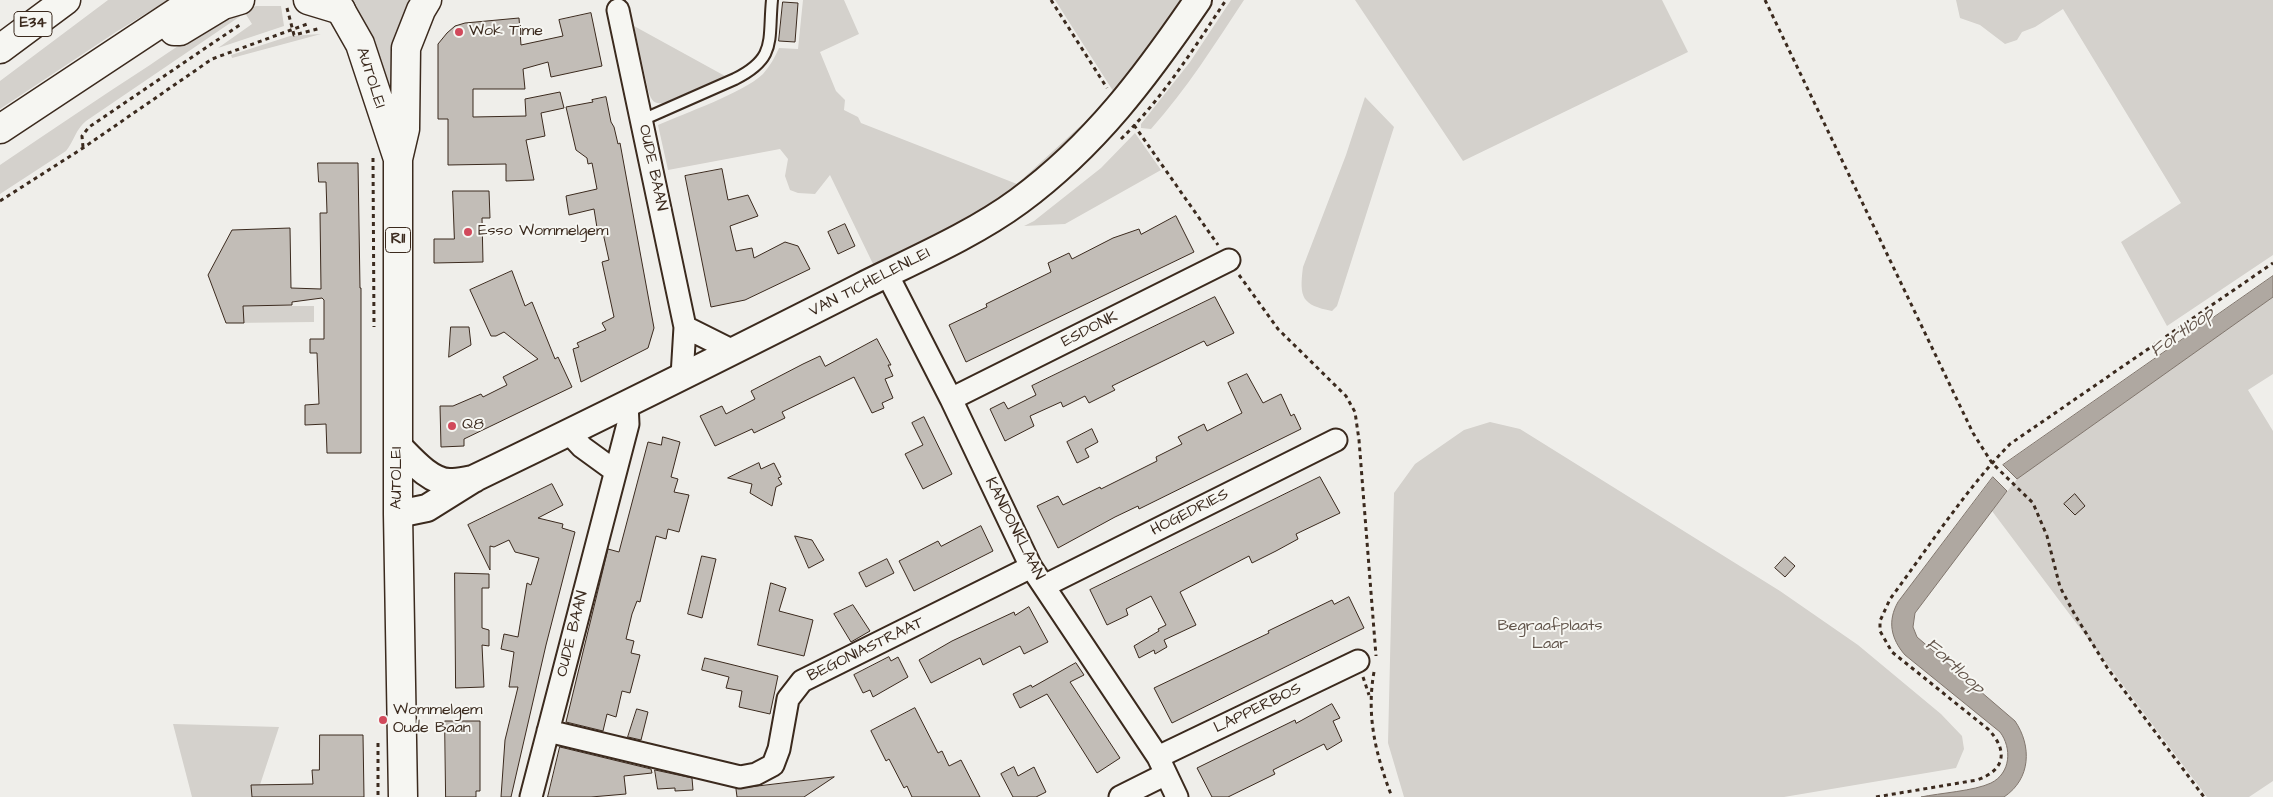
<!DOCTYPE html>
<style>
body{margin:0}
canvas{display:block;background:#efeeea}
</style>
<canvas width="2273" height="797"></canvas>
<script>
const g = document.querySelector('canvas').getContext('2d');
g.lineJoin = 'round';
function fill(path, color) {
  g.fillStyle = color;
  g.fill(path, 'evenodd');
}
function strokePath(path, color, width, dash) {
  g.strokeStyle = color;
  g.lineWidth = width;
  g.lineCap = dash ? 'butt' : 'round';
  g.setLineDash(dash || []);
  g.stroke(path);
}
function drawText(font, color, halo, rows, align = 'center') {
  g.font = font + ' "Architects Daughter",sans-serif';
  g.lineWidth = 4;
  g.setLineDash([]);
  g.textBaseline = 'middle';
  g.strokeStyle = halo;
  g.fillStyle = color;
  for (const [text, x, y, turn = 0] of rows) {
    g.save();
    g.translate(x, y);
    g.rotate((+turn || 0) * Math.PI / 180);
    g.textAlign = isNaN(turn) ? turn : align;
    if (halo) g.strokeText(text, 0, 0);
    g.fillText(text, 0, 0);
    g.restore();
  }
}
fill(new Path2D(`
 M108,0H168L116,32L0,109V81Z
 M349,0H415L396,88H391C379,57 366,28 349,0Z
 M803,0H844L859,34L820,52L836,91L845,100L844,110L858,117L861,123L1017,184L1111,98L1115,104L1001,202L910,251L874,266L830,175L815,194L798,193L790,190L785,176L788,159L780,149L668,170L658,125C685,113 743,93 763,74C770,66 775,57 779,48L798,49Z
 M1055,0H1187L1115,94Z
 M1231,0H1244C1215,44 1186,90 1151,129L1141,128V124L1190,62Z
 M1355,0H1662L1688,52L1463,161Z
 M1956,0H2273V255L2167,326L2121,242L2181,203L2063,9L2035,27L2022,32L2017,40L2005,44L1980,25L1960,18Z
 M256,6H281L284,26L218,48L252,24L245,13L86,121C76,129 74,141 66,151L0,194V165C50,131 99,98 150,65C183,43 218,17 256,6Z
 M634,26L725,76L666,102C654,106 651,100 648,90Z
 M321,34L232,58L231,55L290,36Z
 M1365,97L1394,127L1337,306L1332,311C1302,305 1299,298 1303,267L1346,155Z
 M1135,133L1161,170L1065,224L1024,226L1034,221L1101,168Z
 M2273,297V374L2248,390L2273,431V781L2249,797H2207L1992,511L2017,479Z
 M226,306H314V322L232,323Z
 M1490,422L1520,429L1780,591L1858,645L1941,714L1962,736L1964,749L1956,768L1784,797H1404L1388,743L1394,493L1415,464L1464,430Z
 M173,724L279,727L256,797H192Z`), '#d4d1cc');
const water = new Path2D(`
 M2273,276V297L2017,479L2003,465Z
 M1993,477L2007,491L1915,613L1913,627L1917,637L2015,721C2032,746 2031,779 2004,797H1921C1940,793 1974,791 1991,783C2011,773 2012,748 2000,732L1905,655C1891,639 1887,621 1898,602Z`);
fill(water, '#afa8a1');
strokePath(water, '#81766d', 1);
const building = new Path2D(`
 M783,2L798,3L795,42L779,41Z
 M591,13L602,66L551,77L548,62L523,69L525,89H473V117L526,116L525,99L560,92L564,108L541,113L545,136L526,140L534,180L506,181V164L448,165V119H438V44L447,33L455,26L465,23L519,18L521,45L563,36L559,20Z
 M606,97L611,122L614,127L618,144L620,143L654,328L648,348L581,382L573,349L579,347L577,343L606,330L602,323L614,317L602,262L609,260L603,233L598,234L594,209L569,215L566,196L597,189L592,163L588,164L587,158L576,150L566,107L593,102L592,100Z
 M318,163H358L360,288H361V453H327L326,424L305,425V405L319,404L317,353H310V339H324V300L322,298L292,302V305L243,306L244,323H226L208,275L232,230L290,228L291,288L321,289L320,213H327L326,182H319Z
 M722,169L728,200L748,195L758,216L730,226L736,251L752,248L754,258L785,242L798,246L810,269L745,300L711,307L685,176Z
 M453,191H489L490,218H482L483,262L434,263V239H454Z
 M1176,216L1194,252L966,362L949,325L987,307L986,304L1051,272L1048,263L1069,253L1072,259L1113,238L1139,229L1141,234Z
 M845,224L855,246L838,254L828,232Z
 M512,271L525,306L532,302L555,359L558,357L572,387L464,439V446L441,447L440,406H453L481,394L483,397L507,385L503,377L538,359L504,332L496,336H491L470,290Z
 M1215,297L1234,333L1207,346L1204,341L1112,386L1115,390L1089,403L1085,396L1063,407L1061,402L1030,416L1034,426L1005,441L990,409L1004,402L1008,409L1036,395L1032,386Z
 M451,327H469L471,345L449,357Z
 M877,339L891,365H888L893,376L885,379L893,398L882,403L884,408L872,413L854,377L782,412L785,418L754,433L752,429L715,446L700,416L722,406L726,414L755,399L751,391L803,364L820,356L825,366Z
 M1247,374L1263,403L1281,394L1291,416L1294,414L1301,429L1139,509L1138,506L1115,517L1058,548L1037,506L1058,496L1063,505L1100,487L1101,489L1157,461L1156,457L1182,444L1178,437L1204,424L1207,431L1242,413L1228,383Z
 M924,417L952,474L923,489L905,454L923,445L912,423Z
 M1092,429L1098,442L1085,449L1089,457L1077,463L1067,442Z
 M663,437L680,442L671,477L678,479L674,492L689,495L679,532L668,529L666,539L656,536L640,602L637,601L632,614L626,639L634,641L631,653L640,655L630,693L622,691L616,717L607,714L603,731L566,722L608,549L619,552L648,442L661,445Z
 M759,463L761,469L774,463L781,477L778,478L782,484L776,487L772,506L750,493L752,484L728,478Z
 M1320,477L1340,513L1296,534L1298,539L1276,551L1252,563L1249,556L1180,592L1196,625L1164,640L1167,647L1155,654L1154,650L1139,658L1134,646L1159,631L1158,629L1166,625L1151,596L1126,609L1128,615L1107,625L1090,590Z
 M552,484L563,505L538,518L563,524L562,528L575,532L546,645L511,797H501L505,740L518,687H509L514,652L501,649L504,634L518,637L527,583L531,585L539,558L515,552L509,540L494,547L490,546V570L468,525Z
 M2075,494L2085,506L2075,515L2064,504Z
 M981,526L993,551L914,591L899,561L938,541L941,546Z
 M795,536L812,540L824,560L809,568Z
 M702,556L716,559L702,618L688,614Z
 M1785,557L1795,566L1785,577L1775,568Z
 M887,559L894,573L866,587L859,573Z
 M455,573L489,574V588H482V628L489,630V646L482,645L484,687L456,688Z
 M771,583L786,588L779,611L813,620L804,656L758,645Z
 M1349,597L1364,628L1172,723L1154,688L1269,633L1268,631L1332,600L1334,604Z
 M853,605L870,631L851,642L834,614Z
 M1029,607L1048,642L1024,654L1020,646L983,665L980,658L931,683L919,660L952,641L1014,612L1015,615Z
 M889,657L891,661L898,657L908,677L873,697L870,690L863,693L854,675Z
 M705,658L778,676L770,714L739,707L742,691L726,688L729,677L702,670Z
 M1076,663L1084,675L1070,682L1120,758L1097,773L1047,694L1020,708L1013,694L1031,685L1032,687Z
 M1332,704L1340,718L1333,721L1342,741L1327,750L1324,744L1273,770L1275,774L1228,797H1212L1197,768L1295,720L1296,723Z
 M915,708L938,753L942,751L949,766L961,760L980,797H912L907,786L904,788L889,759L886,761L871,731Z
 M637,709L648,712L641,740L628,737Z
 M445,721H480V791H476V797H446Z
 M320,735H363L364,797H252L251,785L313,784L312,770H319Z
 M560,747L651,769L652,773L624,776L626,794L591,797H548Z
 M1014,767L1018,776L1034,767L1046,792L1036,797H1013L1001,774Z
 M655,770L692,778L693,790L675,791V788L658,789Z
 M834,777L804,797H737L736,789Z`);
fill(building, '#c2bdb7');
strokePath(building, '#3b2a1e', 1);
const service = new Path2D(`
 M642,120L735,79C777,58 768,41 772,0`);
const minor = new Path2D(`
 M618,10L685,327L682,376
 M887,274L951,399L1031,567L1158,757L1177,797
 M685,327L733,351
 M951,399L1229,260
 M569,433L582,447L615,471
 M1044,586L1336,440
 M548,731L740,777L756,774L773,765L779,749L788,699L802,681L1031,567
 M1158,757L1358,661
 M531,797L628,424L627,403
 M1120,797L1166,774`);
const tertiary = new Path2D(`
 M398,446C411,459 430,482 450,482C458,482 466,480 474,479
 M398,514L427,508L475,478C604,416 732,352 860,287C912,261 973,235 1019,201C1095,145 1146,76 1198,0`);
const primary = new Path2D(`
 M335,0L360,44L398,159
 M403,797L398,514V159L405,129L406,48L421,10L427,0`);
const motorway = new Path2D(`
 M308,0L341,10
 M174,31H180L223,5L240,0
 M0,49L66,0
 M0,129L195,0`);
strokePath(service, '#3b2a1e', 14);
strokePath(minor, '#3b2a1e', 25);
strokePath(tertiary, '#3b2a1e', 30);
strokePath(primary, '#3b2a1e', 31);
strokePath(motorway, '#3b2a1e', 31);
strokePath(new Path2D(`
 M1051,0L1107,88
 M1765,0L1973,433L1992,463L2033,503L2047,536L2060,587L2075,615L2108,669L2204,797
 M287,8L294,35L321,28
 M1134,125L1218,245
 M1121,139C1163,98 1194,48 1226,0
 M83,147L82,136L89,127L241,24
 M373,158L374,327
 M0,201L83,148L212,59L310,23
 M1239,275L1278,329L1346,396L1355,412L1359,440L1376,656
 M1374,672C1366,716 1376,756 1392,797
 M1363,677L1369,695
 M378,743V797
 M1876,797L1977,780C2006,770 2008,750 1988,729L1892,652L1880,631V621L1890,599C1929,547 1965,490 2010,444L2273,263`), '#3b2a1e', 3, [4, 4]);
strokePath(service, '#f6f6f2', 10);
strokePath(minor, '#f6f6f2', 21);
strokePath(tertiary, '#f6f6f2', 26);
strokePath(primary, '#f6f6f2', 28);
strokePath(motorway, '#f6f6f2', 28);
for (const [x, y, r, color] of [
 [459,32,5,"#d1495b"],
 [468,232,5,"#d1495b"],
 [452,426,5,"#d1495b"],
 [383,720,5,"#d1495b"]
]) {
  const dot = new Path2D();
  dot.arc(x, y, r, 0, 2 * Math.PI);
  g.fillStyle = color;
  g.fill(dot);
  strokePath(dot, '#f6f6f2', 2);
}
for (const [x, y, w] of [
 [33,24,38],
 [398,240,25]
]) {
  const box = new Path2D();
  box.roundRect(x - w / 2, y - 12.5, w, 25, 4);
  g.fillStyle = '#f6f6f2';
  g.fill(box);
  strokePath(box, '#3b2a1e', 1);
}
drawText('bold 15px', '#3b2a1e', null, [
 ["E34",33,24],
 ["R11",398,240]
]);
drawText('16px', '#3b2a1e', '#f6f6f2', [
 ["Wok Time",469,32],
 ["Esso Wommelgem",478,232],
 ["Q8",462,426],
 ["Wommelgem",393,711],
 ["Oude Baan",393,729]
], 'left');
drawText('16px', '#3b2a1e', '#f6f6f2', [
 ["AUTOLEI",370,78,72],
 ["OUDE BAAN",652,168,78],
 ["VAN TICHELENLEI",870,283,-27],
 ["ESDONK",1090,330,-27],
 ["AUTOLEI",398,478,-90],
 ["HOGEDRIES",1190,513,-27],
 ["KANDONKLAAN",1014,529,63],
 ["OUDE BAAN",573,634,-76],
 ["BEGONIASTRAAT",866,650,-26],
 ["LAPPERBOS",1258,709,-26]
]);
drawText('16px', '#61544a', '#f6f6f2', [
 ["Begraafplaats",1550,627],
 ["Laar",1550,645]
]);
drawText('italic 18px', '#64564c', '#f6f6f2', [
 ["Fortloop",2183,333,-35],
 ["Fortloop",1954,667,42]
]);
</script>
